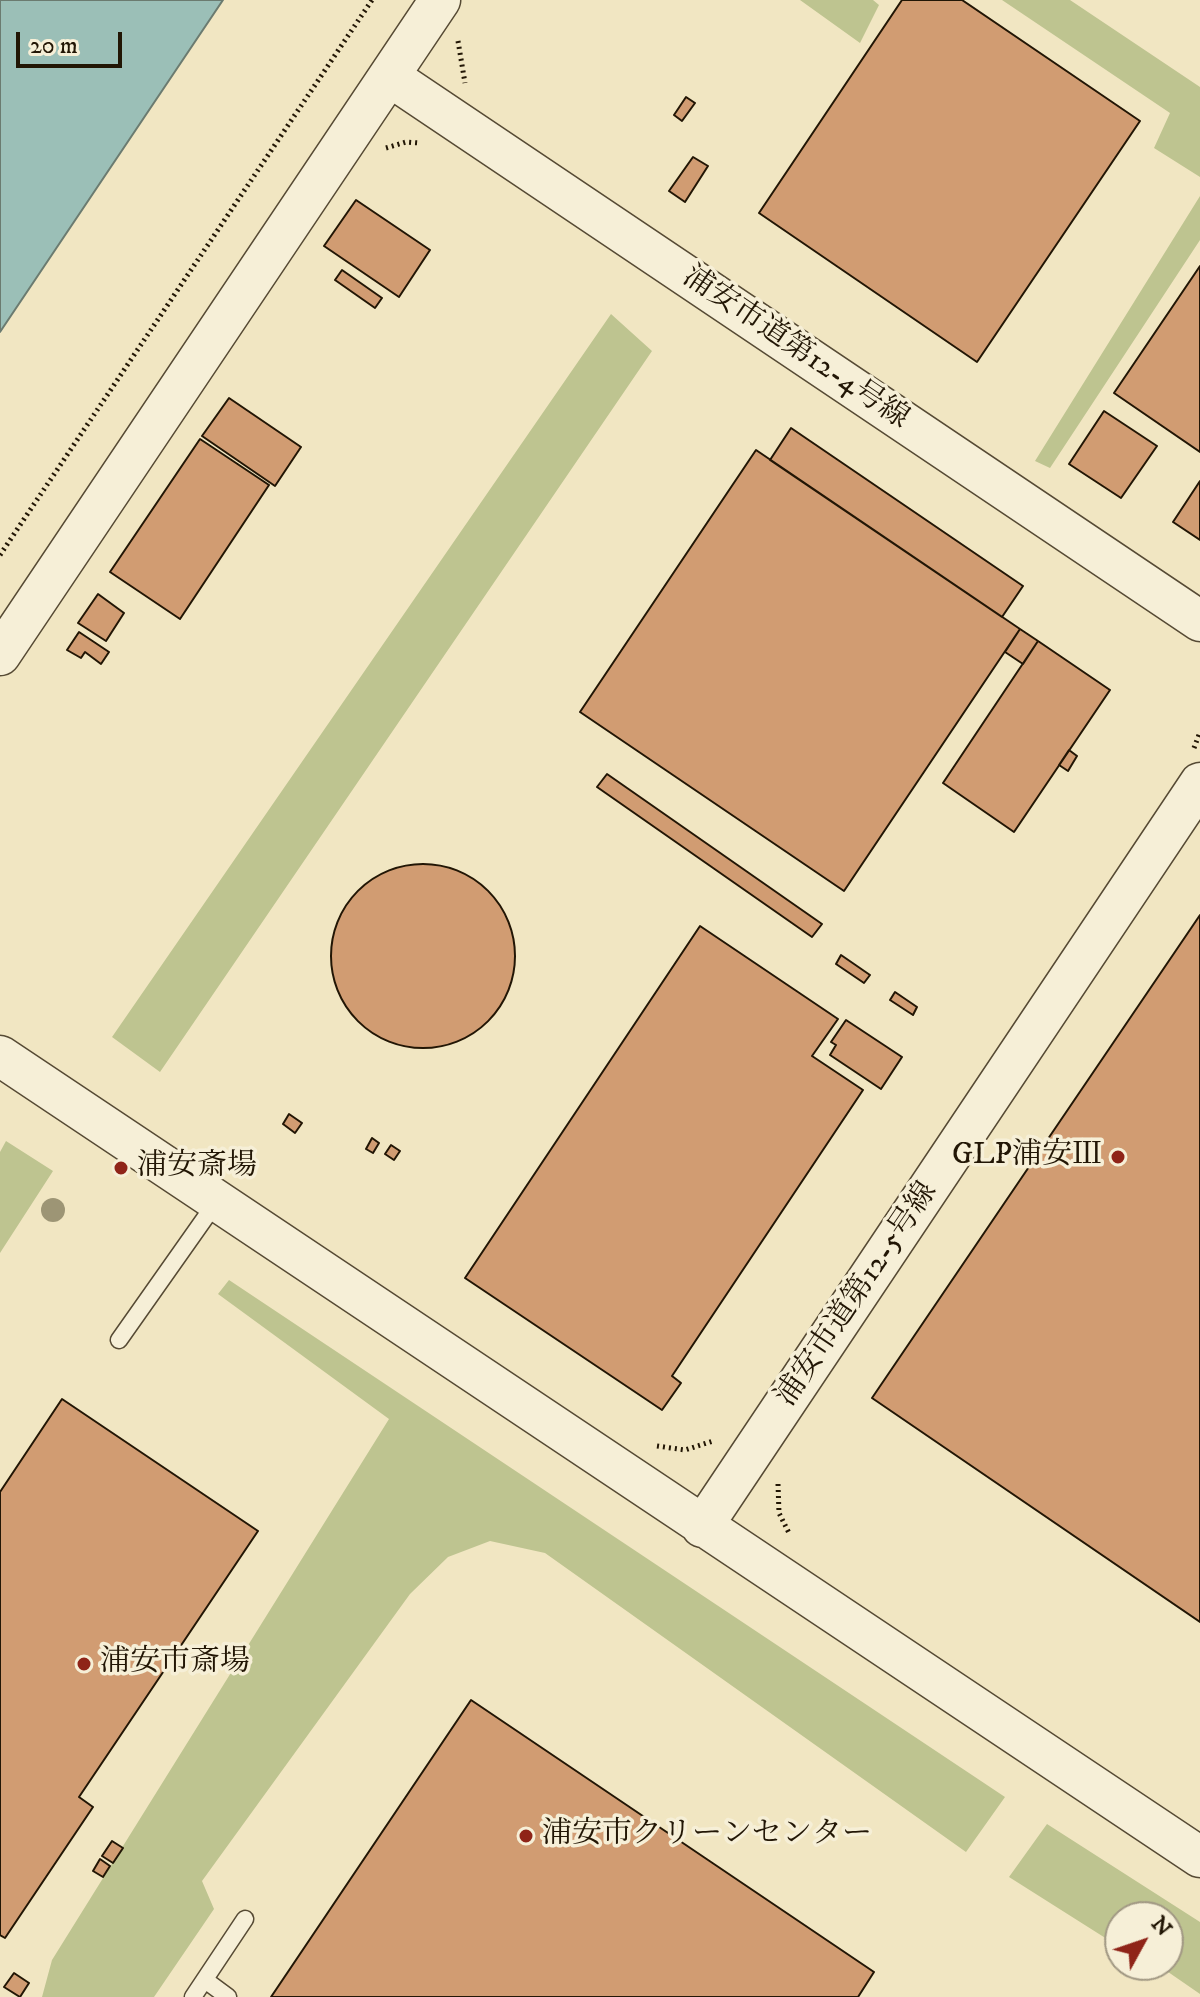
<!DOCTYPE html>
<meta charset="utf-8">
<style>
body{margin:0}
#map{position:relative;width:1200px;height:1997px;overflow:hidden;background:#f1e6c2;font-family:"IM FELL DW Pica",serif}
canvas{display:block}
.north{position:absolute;left:1104px;top:1901px;width:80px;height:80px;box-sizing:border-box;background:#f6efd7;border:2px solid #a19883;border-radius:50%;rotate:50deg;font-size:22px;font-weight:700;line-height:32px;text-align:center;color:#221605}
.north::after{content:'';display:block;margin:auto;width:28px;height:36px;background:#8f2418;clip-path:polygon(50% 0,100% 100%,50% 72%,0 100%)}
.scale{position:absolute;left:16px;top:32px;width:106px;height:36px;box-sizing:border-box;border:4px solid #221605;border-top:0;padding-left:10px;font-size:24px;line-height:28px;white-space:nowrap;color:#221605;-webkit-text-stroke:6px #f6efd7;paint-order:stroke}
</style>
<div id="map">
<canvas width="1200" height="1997"></canvas>
<div class="north">N</div>
<div class="scale">20 m</div>
</div>
<script>
const g = document.querySelector('canvas').getContext('2d');
g.lineJoin = 'round';
function fill(path, color) {
  g.fillStyle = color;
  g.fill(path, 'evenodd');
}
function strokePath(path, color, width, dash) {
  g.strokeStyle = color;
  g.lineWidth = width;
  g.lineCap = dash ? 'butt' : 'round';
  g.setLineDash(dash || []);
  g.stroke(path);
}
function drawText(font, color, halo, rows, align = 'center') {
  g.font = font + ' "IM FELL DW Pica","Noto Serif JP",serif';
  g.lineWidth = 7;
  g.setLineDash([]);
  g.textBaseline = 'middle';
  g.strokeStyle = halo;
  g.fillStyle = color;
  for (const [text, x, y, turn = 0] of rows) {
    g.save();
    g.translate(x, y);
    g.rotate((+turn || 0) * Math.PI / 180);
    g.textAlign = isNaN(turn) ? turn : align;
    if (halo) g.strokeText(text, 0, 0);
    g.fillText(text, 0, 0);
    g.restore();
  }
}
fill(new Path2D(`
 M800,0H873L879,5L860,43Z
 M1002,0H1070L1200,87V177L1154,148L1170,113Z
 M1200,196V240L1050,468L1035,461Z
 M611,314L652,351L160,1072L112,1037Z
 M6,1141L53,1171L0,1253V1152Z
 M229,1280L1005,1797L966,1852L545,1553L490,1541L448,1557L410,1594L202,1881L214,1909L154,1997H42L52,1960L389,1419L218,1294Z
 M1047,1824L1200,1922V1994L1158,1965H1168V1917H1120L1118,1946L1009,1877Z`), '#bec490');
const water = new Path2D(`
 M0,0H223L0,332Z`);
fill(water, '#9bbfb7');
strokePath(water, '#6b7b70', 2);
const building = new Path2D(`
 M902,0H962L1140,121L977,362L759,213Z
 M686,97L695,103L682,121L674,115Z
 M693,157L708,166L685,202L669,191Z
 M356,200L430,250L399,297L324,246Z
 M1200,266V452L1114,393Z
 M342,270L382,298L375,308L335,280Z
 M229,398L301,447L275,486L202,436Z
 M1104,411L1157,446L1121,498L1069,464Z
 M791,428L1023,586L1002,617L770,460Z
 M200,439L269,485L180,619L110,572Z
 M756,450L1020,629L844,891L580,712Z
 M1200,481V540L1173,522Z
 M98,594L124,613L106,641L78,623Z
 M1020,629L1038,641L1023,664L1005,652Z
 M79,632L109,652L101,664L85,652L81,658L67,650Z
 M1038,641L1110,690L1014,832L943,783Z
 M1069,750L1077,756L1068,771L1059,765Z
 M607,774L822,924L812,937L597,787Z
 M331 956a92 92 0 1 1 184 0a92 92 0 1 1-184 0Z
 M1200,915V1622L872,1398Z
 M700,926L838,1019L812,1056L863,1090L672,1376L681,1383L662,1410L465,1278Z
 M841,955L870,975L864,983L836,964Z
 M895,992L917,1007L913,1015L890,1000Z
 M846,1020L902,1057L881,1089L830,1055L836,1045L831,1042Z
 M289,1114L302,1123L295,1133L283,1124Z
 M372,1138L379,1143L373,1153L366,1149Z
 M391,1145L400,1151L394,1160L385,1154Z
 M62,1399L258,1531L79,1797L93,1807L5,1938L0,1935V1492Z
 M471,1700L874,1972L858,1997H271Z
 M112,1841L123,1848L113,1863L102,1856Z
 M100,1859L110,1866L103,1877L93,1871Z
 M14,1973L29,1983L20,1997L4,1987Z`);
fill(building, '#d19c72');
strokePath(building, '#221605', 2);
const service = new Path2D(`
 M119,1340L217,1201
 M205,1980L228,1997
 M193,1997L245,1919`);
const tertiary = new Path2D(`
 M389,76L1200,621
 M0,655L440,0
 M0,1056L1200,1857
 M702,1527L1200,783`);
strokePath(service, '#564a34', 19);
strokePath(tertiary, '#564a34', 43);
strokePath(new Path2D(`
 M458,41L465,83
 M386,148L406,142L419,143
 M0,555L372,0
 M1194,748L1200,732
 M657,1446L685,1450L713,1441
 M778,1484L779,1513L790,1535`), '#221605', 5, [2, 4]);
strokePath(service, '#f6efd7', 16);
strokePath(tertiary, '#f6efd7', 40);
g.fillStyle = '#9d9575';
for (const [x, y] of [
 [53,1210]
]) {
  g.beginPath();
  g.arc(x, y, 12, 0, 2 * Math.PI);
  g.fill();
}
for (const [x, y, r, color] of [
 [1118,1157,8,"#8f2418"],
 [121,1168,8,"#8f2418"],
 [84,1664,8,"#8f2418"],
 [526,1836,8,"#8f2418"]
]) {
  const dot = new Path2D();
  dot.arc(x, y, r, 0, 2 * Math.PI);
  g.fillStyle = color;
  g.fill(dot);
  strokePath(dot, '#f6efd7', 3);
}
drawText('30px', '#221605', '#f6efd7', [
 ["浦安市道第12-4号線",795,349,34],
 ["浦安市道第12-5号線",858,1295,-56]
]);
drawText('30px', '#221605', '#f6efd7', [
 ["GLP浦安Ⅲ",1102,1157,"right"],
 ["浦安斎場",137,1168],
 ["浦安市斎場",100,1664],
 ["浦安市クリーンセンター",542,1836]
], 'left');
</script>
